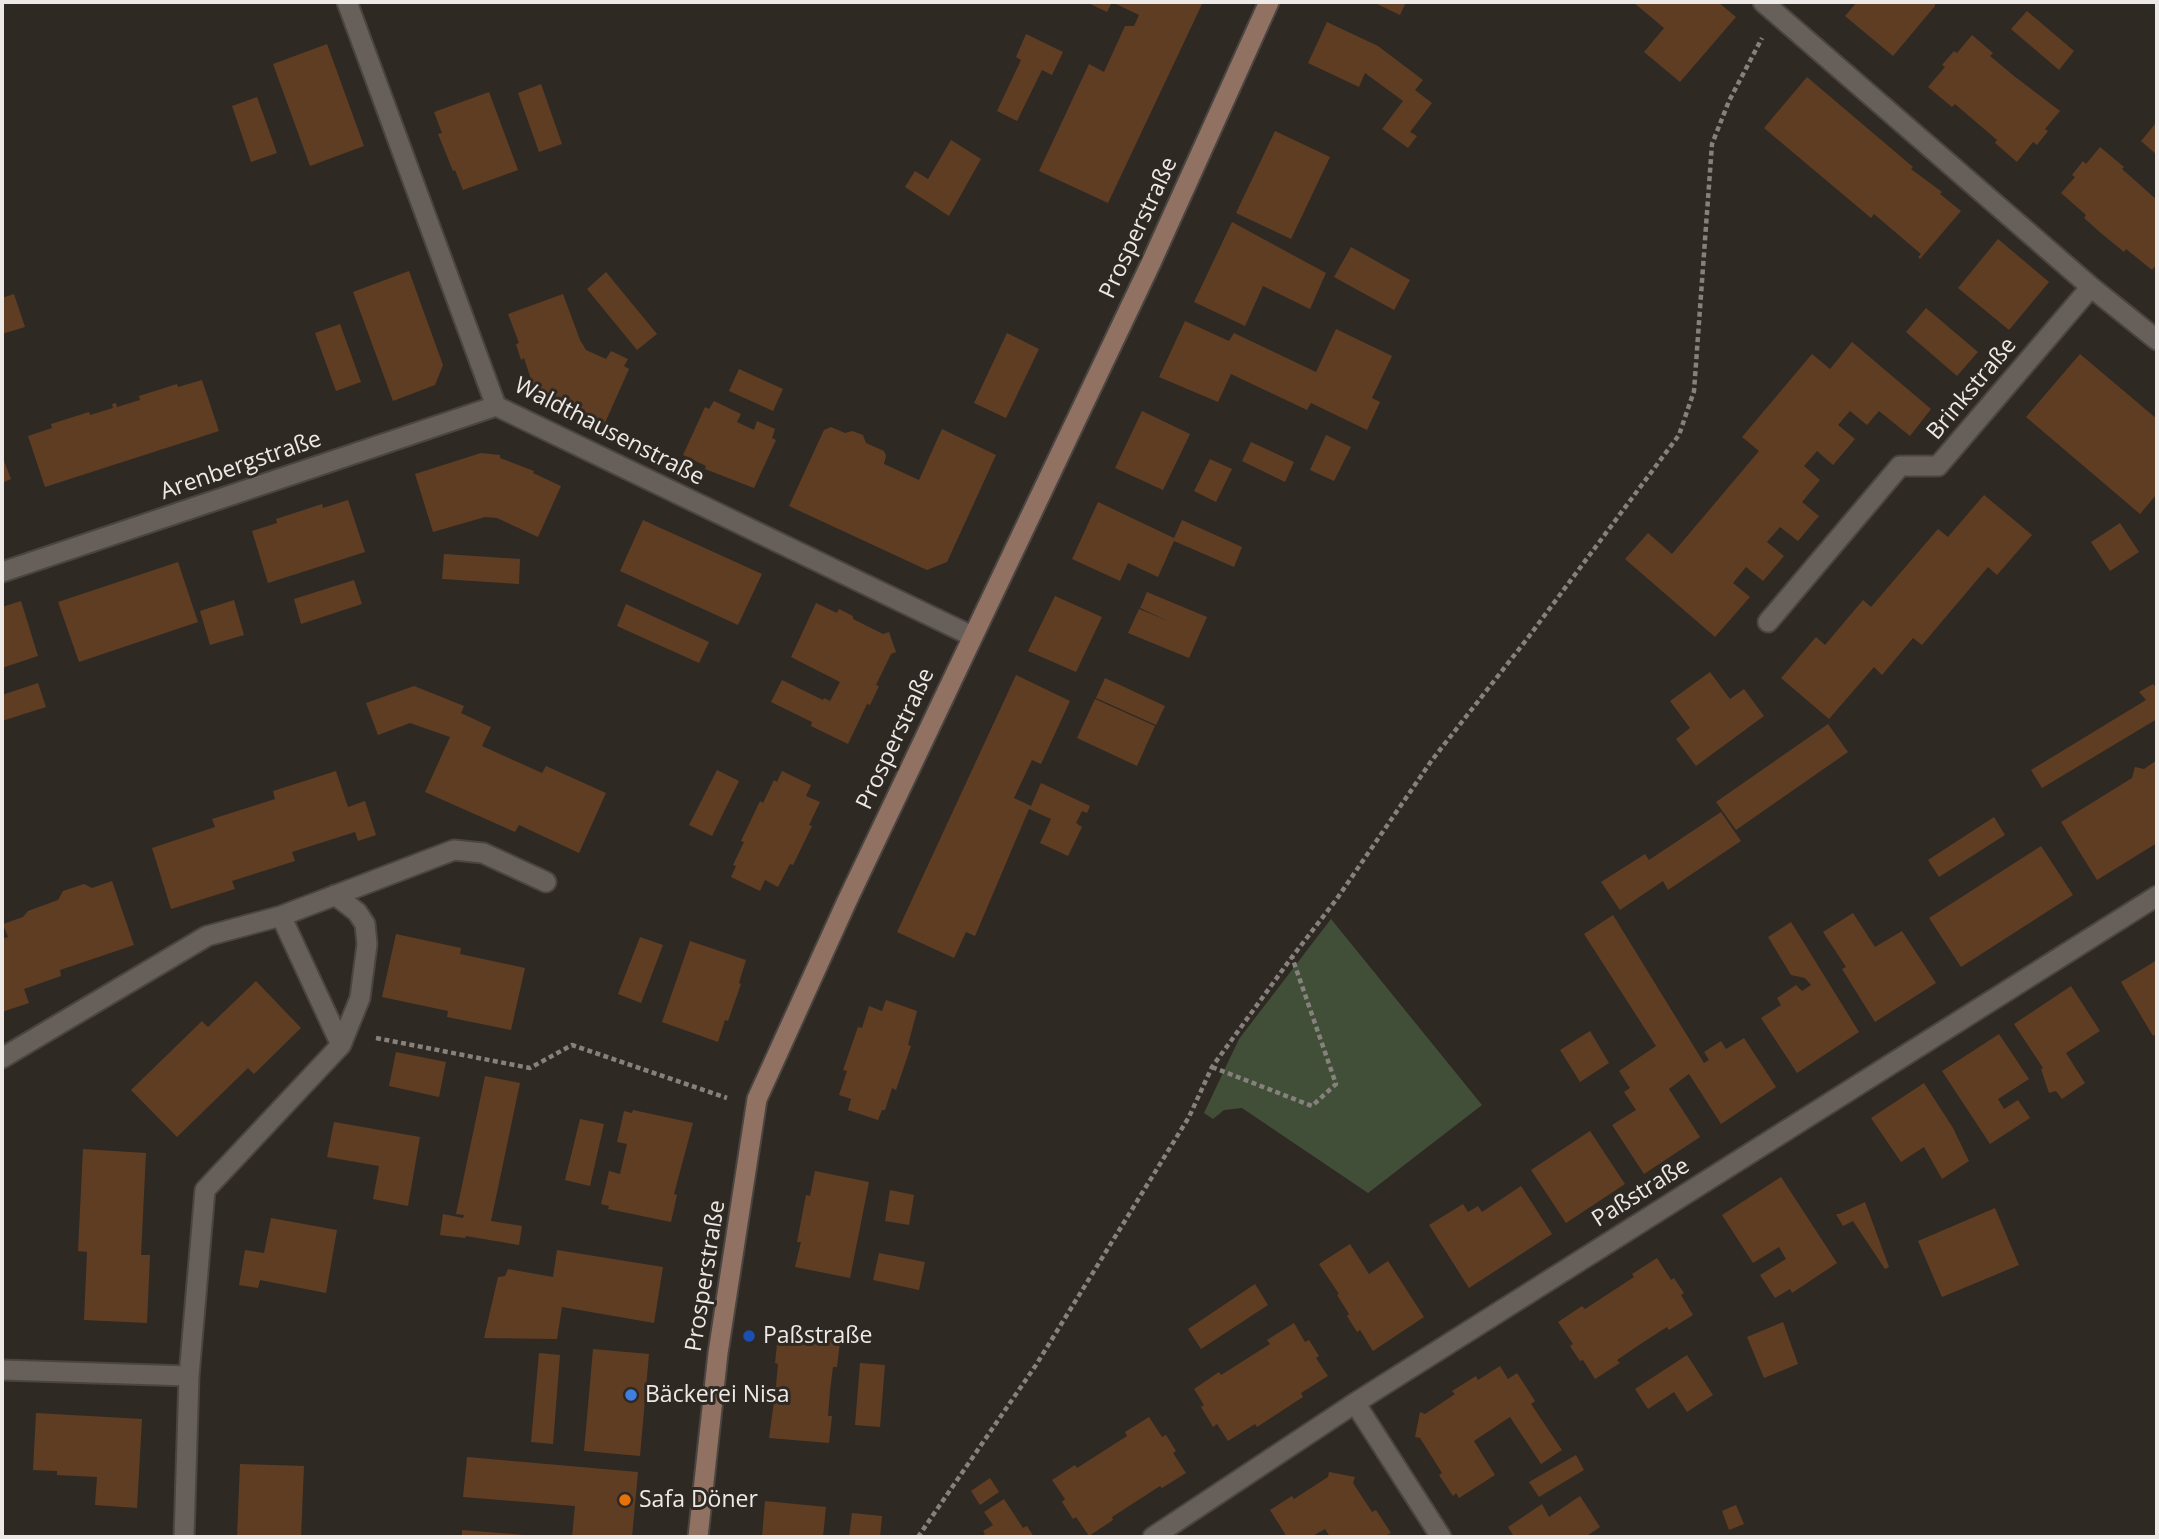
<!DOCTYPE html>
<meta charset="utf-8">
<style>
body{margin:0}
#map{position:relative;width:2159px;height:1539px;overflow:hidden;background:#2f2924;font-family:"Open Sans",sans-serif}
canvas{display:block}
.frame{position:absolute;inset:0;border:4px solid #ede9e6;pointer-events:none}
</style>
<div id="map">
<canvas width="2159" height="1539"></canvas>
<div class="frame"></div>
</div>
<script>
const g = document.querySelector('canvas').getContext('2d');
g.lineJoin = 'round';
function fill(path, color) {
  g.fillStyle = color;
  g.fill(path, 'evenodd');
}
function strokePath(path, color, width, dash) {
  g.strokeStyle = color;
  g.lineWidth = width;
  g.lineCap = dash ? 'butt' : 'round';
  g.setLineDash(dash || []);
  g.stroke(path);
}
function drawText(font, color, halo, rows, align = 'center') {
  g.font = font + ' "Open Sans",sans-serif';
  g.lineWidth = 6;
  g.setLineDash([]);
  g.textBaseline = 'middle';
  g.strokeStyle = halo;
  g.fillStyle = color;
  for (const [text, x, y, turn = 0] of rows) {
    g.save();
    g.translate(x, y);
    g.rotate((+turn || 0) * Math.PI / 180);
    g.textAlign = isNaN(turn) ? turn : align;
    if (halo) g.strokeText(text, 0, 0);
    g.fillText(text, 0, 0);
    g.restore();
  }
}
fill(new Path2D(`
 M1331,919L1482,1105L1368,1193L1242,1108L1224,1110L1213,1119L1204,1113L1239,1039Z`), '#414f39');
fill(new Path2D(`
 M1086,2H1112L1107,12Z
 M1112,2H1203L1108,203L1039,171L1089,64L1104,72L1125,26H1134L1139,15Z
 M1373,2H1406L1400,15Z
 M1633,2H1718L1736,17L1680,82L1644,52L1664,28Z
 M1857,2H1935V6L1893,56L1845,16Z
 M2027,11L2074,51L2059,70L2011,29Z
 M1327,22L1378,46L1423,80L1415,90L1432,103L1410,132L1417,136L1408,148L1382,129L1403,101L1365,73L1359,87L1308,63Z
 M1026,34L1063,52L1052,75L1042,70L1017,121L997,111L1021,60L1016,57Z
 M1972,35L1993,53L1990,56L2014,76L2060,111L2045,129L2048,131L2037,145L2033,142L2017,162L1995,143L1997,140L1955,104L1952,107L1928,87L1945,67L1942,65L1954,51L1957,53Z
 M327,44L364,146L310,166L273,64Z
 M1807,77L1913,167L1911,169L1942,192L1940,194L1961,211L1920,259L1918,257L1921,254L1874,214L1871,218L1764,128Z
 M541,84L562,144L539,152L518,93Z
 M489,92L518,170L463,190L455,170L453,171L438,134L442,133L434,112Z
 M257,97L277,153L251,162L232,106Z
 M2156,123L2157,124V155L2141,141Z
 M1275,131L1330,157L1291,239L1236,213Z
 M951,140L981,159L949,216L905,187L915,171L928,179Z
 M2100,147L2124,167L2122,169L2157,200V264L2152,270L2126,249L2124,252L2102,234L2084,218L2086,215L2061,193L2075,177L2072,175L2083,161L2086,164Z
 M1232,222L1326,273L1310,309L1263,286L1245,326L1194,302Z
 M1998,239L2049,282L2009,330L1958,288Z
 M1351,247L1410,280L1394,310L1334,277Z
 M409,271L443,365L435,385L393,401L353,292Z
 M606,272L657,334L637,350L587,289Z
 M14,294L25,327L2,334V298Z
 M563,294L580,340L586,350L606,359L611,351L628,359L624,366L629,369L604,425L542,395L529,381L531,379L524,358L521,360L516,344L519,343L508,314Z
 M1926,308L1978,352L1957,376L1906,332Z
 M1185,321L1229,341L1234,333L1316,372L1336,329L1392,356L1372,398L1380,402L1367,430L1311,403L1307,410L1231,374L1218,402L1159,377Z
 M340,324L361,382L336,391L315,333Z
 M1007,333L1039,349L1006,418L974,403Z
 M1852,342L1931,409L1910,436L1879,411L1867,425L1850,411L1838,425L1855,439L1833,465L1817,451L1804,466L1820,480L1802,502L1819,516L1798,541L1780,527L1767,542L1784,556L1763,581L1746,567L1733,583L1750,597L1715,637L1625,559L1648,533L1672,554L1759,451L1742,437L1812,354L1830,369Z
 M2080,354L2157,419V494L2140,514L2026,417Z
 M739,369L783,389L773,411L729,391Z
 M202,380L219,431L45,487L28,436L52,428L51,424L89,412L90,415L113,408L112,404L116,403L117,407L140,400L139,396L177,384L178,387Z
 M714,401L741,414L737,422L754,430L757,421L775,429L772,438L776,440L754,488L705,469L706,466L683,455L705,407L709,409Z
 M1142,411L1190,434L1163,490L1115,468Z
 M831,427L845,433L852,431L863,435L866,443L884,451L886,456L884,464L919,480L942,429L996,455L947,562L927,570L789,506L824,430Z
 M1326,435L1351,447L1334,481L1310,470Z
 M1251,442L1294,462L1285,482L1242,461Z
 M481,453L500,455V458L534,471L533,473L561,486L538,537L497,518L485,517L433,532L415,474Z
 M1210,459L1232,469L1216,502L1194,491Z
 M4,461L11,479L2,483V462Z
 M1984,495L2032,535L1997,575L1988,567L1922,645L1913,638L1882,675L1874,667L1829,719L1781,678L1816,637L1825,645L1863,600L1871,607L1938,529L1948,537Z
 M348,500L365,552L268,583L252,531L277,523L276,519L322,504L323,508Z
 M1098,502L1174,538L1182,520L1242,547L1234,567L1174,541L1158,577L1128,563L1120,581L1072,559Z
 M643,520L762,574L738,625L620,571Z
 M2120,523L2139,552L2110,571L2091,542Z
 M444,554L520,559L519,584L442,579Z
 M178,562L198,622L79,662L58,602Z
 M354,580L362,604L301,624L294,599Z
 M1147,592L1207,617L1189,658L1128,633L1139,609L1168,621L1140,608Z
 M1055,596L1102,617L1076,672L1028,651Z
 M234,600L244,635L210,645L200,611Z
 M21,601L38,656L2,668V607Z
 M816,603L837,613L839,609L853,616V619L883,634L889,632L896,652L891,654L876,685L879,686L870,705L867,704L848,744L811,726L812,722L771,702L782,680L823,700L824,698L830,701L840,682L791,657Z
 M626,604L709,642L699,663L617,626Z
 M1710,672L1730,699L1744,689L1764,716L1696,766L1676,739L1690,728L1670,701Z
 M1016,675L1070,701L1041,764L1032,760L1014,798L1031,806L1041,783L1090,806L1087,813L1082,811L1076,823L1082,827L1068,856L1040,843L1051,819L1029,809L975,936L966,932L954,958L897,932Z
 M1105,678L1165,706L1156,725L1096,698Z
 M38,683L46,707L2,721V695Z
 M2153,684L2157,689V719L2042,788L2031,770L2146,700L2139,692Z
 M414,686L464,706L461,713L491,727L482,746L542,773L546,766L606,793L579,853L519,825L515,832L425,792L450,737L410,723L378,735L366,703Z
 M1095,699L1155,726L1137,766L1077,738Z
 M1828,724L1848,752L1736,830L1716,802Z
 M2157,760V843L2097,880L2061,822L2132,778L2135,767L2144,769Z
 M717,770L739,781L712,836L689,825Z
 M336,771L348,807L365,801L376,835L358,841L355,832L292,852L295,861L232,881L235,889L171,909L152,848L215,827L212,819L275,799L273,791Z
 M782,771L811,785L806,796L820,802L809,825L812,826L793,865L790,864L778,887L765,880L760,891L731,877L736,866L733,865L744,842L741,841L760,801L763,803L774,780L777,782Z
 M1721,812L1741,841L1668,890L1663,881L1620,910L1601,882L1645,854L1649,860Z
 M1994,817L2005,835L1939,877L1928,860Z
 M2041,846L2073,895L1961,967L1929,918Z
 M112,881L134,945L60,970L61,976L24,989L29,1003L2,1012V939L8,937L3,924L23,917L28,911L58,900L63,891L84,884L92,888Z
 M1853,913L1875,947L1902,931L1936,983L1875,1022L1842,969L1846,967L1823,932Z
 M1613,915L1704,1063L1709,1060L1704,1052L1721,1041L1726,1049L1744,1038L1776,1087L1721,1124L1689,1074L1669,1089L1700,1137L1644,1174L1612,1125L1636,1110L1624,1092L1630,1088L1619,1071L1656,1046L1584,934Z
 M1791,922L1859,1032L1797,1073L1761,1018L1781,1005L1777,998L1796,985L1802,991L1811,985L1805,978L1791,975L1768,937Z
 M396,934L461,948L460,954L525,968L511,1030L447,1017L448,1011L382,997Z
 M640,937L663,945L641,1003L618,994Z
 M690,941L746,960L739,983L741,984L728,1021L725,1020L718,1042L662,1022Z
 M2157,960V1033L2153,1036L2121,982Z
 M256,981L301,1028L254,1074L248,1068L177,1137L131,1090L202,1021L208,1027Z
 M2071,986L2100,1031L2066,1053L2085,1083L2062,1099L2056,1091L2049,1093L2041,1069L2043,1068L2014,1024Z
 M886,1000L917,1011L908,1045L911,1046L896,1090L892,1088L885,1110H882L878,1120L848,1110L851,1099L839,1095L847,1071L843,1070L858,1027L862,1028L869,1006L882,1011Z
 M1590,1031L1609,1063L1580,1082L1560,1050Z
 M1999,1034L2029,1079L1998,1099L2004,1109L2018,1100L2030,1118L1990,1144L1942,1071Z
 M396,1052L446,1062L439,1097L389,1086Z
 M485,1076L520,1083L491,1221L522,1226L519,1245L466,1236L465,1238L440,1235L443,1214L463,1218L464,1215L456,1214Z
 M1924,1083L1953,1128L1969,1161L1942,1179L1924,1147L1901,1162L1871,1118Z
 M633,1110L693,1123L674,1194L677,1195L671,1222L608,1209L609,1206L601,1204L609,1171L620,1174L627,1144L617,1142L624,1111L632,1113Z
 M580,1119L604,1124L590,1186L565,1180Z
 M334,1122L420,1137L408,1206L373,1199L379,1166L327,1157Z
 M1590,1131L1625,1184L1566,1223L1531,1170Z
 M83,1149L146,1153L141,1255H150L147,1323L84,1320L87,1252L78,1251Z
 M815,1171L869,1182L850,1278L795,1267L801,1242H797L806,1195L810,1196Z
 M1781,1177L1837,1263L1792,1293L1790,1289L1775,1298L1760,1275L1786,1259L1779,1247L1753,1263L1722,1215Z
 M1521,1186L1552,1234L1469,1288L1429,1225L1463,1204L1468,1212L1478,1206L1482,1212Z
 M890,1190L914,1195L909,1225L885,1221Z
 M1865,1202L1889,1267L1885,1269L1853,1221L1843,1226L1836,1214H1839Z
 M1995,1208L2019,1265L1942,1297L1918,1241Z
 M271,1218L337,1230L326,1293L260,1280L258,1288L239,1285L245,1250L264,1253Z
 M1350,1244L1369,1274L1388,1261L1424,1317L1373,1351L1360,1330L1357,1332L1347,1316L1349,1314L1337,1295L1339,1294L1319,1264Z
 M557,1250L663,1267L654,1323L562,1307L557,1339L484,1338L498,1277L505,1276L508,1269L553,1277Z
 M879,1253L925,1262L919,1290L873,1280Z
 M1657,1258L1671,1280L1674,1278L1684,1293L1681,1295L1693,1315L1669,1330L1667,1327L1642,1343L1617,1360L1620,1363L1595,1379L1583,1360L1580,1361L1570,1346L1573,1344L1558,1322L1582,1306L1585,1309L1634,1277L1632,1274Z
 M1255,1284L1268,1305L1201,1349L1188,1329Z
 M1783,1322L1798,1364L1764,1378L1747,1337Z
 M1294,1323L1305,1342L1309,1340L1319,1356L1316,1358L1328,1376L1301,1393L1303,1397L1257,1427L1255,1424L1228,1441L1217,1424L1213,1427L1201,1407L1204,1405L1194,1389L1219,1372L1221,1375L1270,1344L1267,1340Z
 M778,1335L840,1341L837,1367H833L830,1391L828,1416H832L829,1443L769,1438L776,1386L778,1364L775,1363Z
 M593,1349L649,1354L640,1456L584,1451Z
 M539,1353L560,1355L553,1444L531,1442Z
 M1687,1355L1713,1395L1687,1412L1674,1392L1648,1409L1635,1389Z
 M860,1363L885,1365L880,1427L855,1425Z
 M1500,1366L1508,1379L1517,1373L1535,1401L1531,1404L1562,1450L1541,1464L1510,1417L1474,1441L1495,1475L1459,1498L1456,1493L1453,1496L1439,1475L1442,1473L1420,1438L1415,1437L1420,1412L1425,1414L1455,1394L1452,1391L1476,1376L1478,1380Z
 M36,1413L142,1419L137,1508L95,1505L97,1477L57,1475V1471L33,1470Z
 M1149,1417L1162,1437L1166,1435L1176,1451L1173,1453L1186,1473L1162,1488L1160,1486L1112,1517L1113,1520L1089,1536L1076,1517L1073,1519L1062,1502L1065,1499L1052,1480L1075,1465L1077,1468L1127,1436L1125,1432Z
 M1576,1455L1584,1470L1539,1497L1529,1482Z
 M467,1457L638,1472L632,1537H572L575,1506L463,1497Z
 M240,1464L304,1466L301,1537H237Z
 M1329,1472L1355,1477L1353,1483L1372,1512L1376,1510L1391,1533L1387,1535L1389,1537H1330L1325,1529L1311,1537H1287L1270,1510L1292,1496L1294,1499L1328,1477Z
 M990,1478L999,1492L980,1505L971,1491Z
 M1580,1496L1600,1527L1585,1537H1510L1513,1535L1508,1527L1542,1504L1549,1517Z
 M1004,1499L1023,1528L1027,1526L1034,1537H980L985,1534L983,1531L993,1525L984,1512Z
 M765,1501L826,1507L823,1537H762Z
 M1736,1505L1744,1524L1729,1530L1722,1511Z
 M852,1513L882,1516L880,1537H849Z
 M462,1530L525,1535V1537H462Z`), '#5f3d23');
const minor = new Path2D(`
 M347,2L496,406L972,636
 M1763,2L2091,287L2157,340
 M2,572L496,406
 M1768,622L1900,466H1938L2091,287
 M335,895L357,912L365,924L367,944L360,998L341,1045
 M281,916L454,850L483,853L546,882
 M2,1058L207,936L281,916L341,1045L205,1190L189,1376L184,1537
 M2,1370L189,1376
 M1355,1403L1441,1537
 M1153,1537L1355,1403L2157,896`);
const secondary = new Path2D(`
 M698,1537L718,1353L757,1099L847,901L1151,263L1269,2`);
strokePath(minor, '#4a4541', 23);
strokePath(secondary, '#4a4541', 23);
strokePath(new Path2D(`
 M376,1038L530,1068L572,1045L727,1098
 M1212,1067L1312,1106L1336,1084L1292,957
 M918,1537L1036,1365L1189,1117L1212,1067L1292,957L1336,900L1432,760L1527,639L1679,435L1694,391L1712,144L1729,101L1762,38`), '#86817c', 4.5, [5, 3.5]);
strokePath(minor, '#665f5a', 19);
strokePath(secondary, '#917262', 19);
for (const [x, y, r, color] of [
 [749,1336,7,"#1a4fb4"],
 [631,1395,7,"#3f7fe0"],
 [625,1500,7,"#e8710a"]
]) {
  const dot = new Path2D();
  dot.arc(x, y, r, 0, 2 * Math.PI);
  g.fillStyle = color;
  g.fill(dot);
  strokePath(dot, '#2f2924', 2.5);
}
drawText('23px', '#ede9e6', '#2f2924', [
 ["Prosperstraße",1139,228,-65],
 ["Brinkstraße",1972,389,-50],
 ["Waldthausenstraße",609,432,27],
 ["Arenbergstraße",241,466,-19],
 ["Prosperstraße",896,739,-65],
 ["Paßstraße",1641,1193,-32],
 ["Prosperstraße",706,1276,-81]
]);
drawText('23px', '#ede9e6', '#2f2924', [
 ["Paßstraße",763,1336],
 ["Bäckerei Nisa",645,1395],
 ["Safa Döner",639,1500]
], 'left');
</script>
